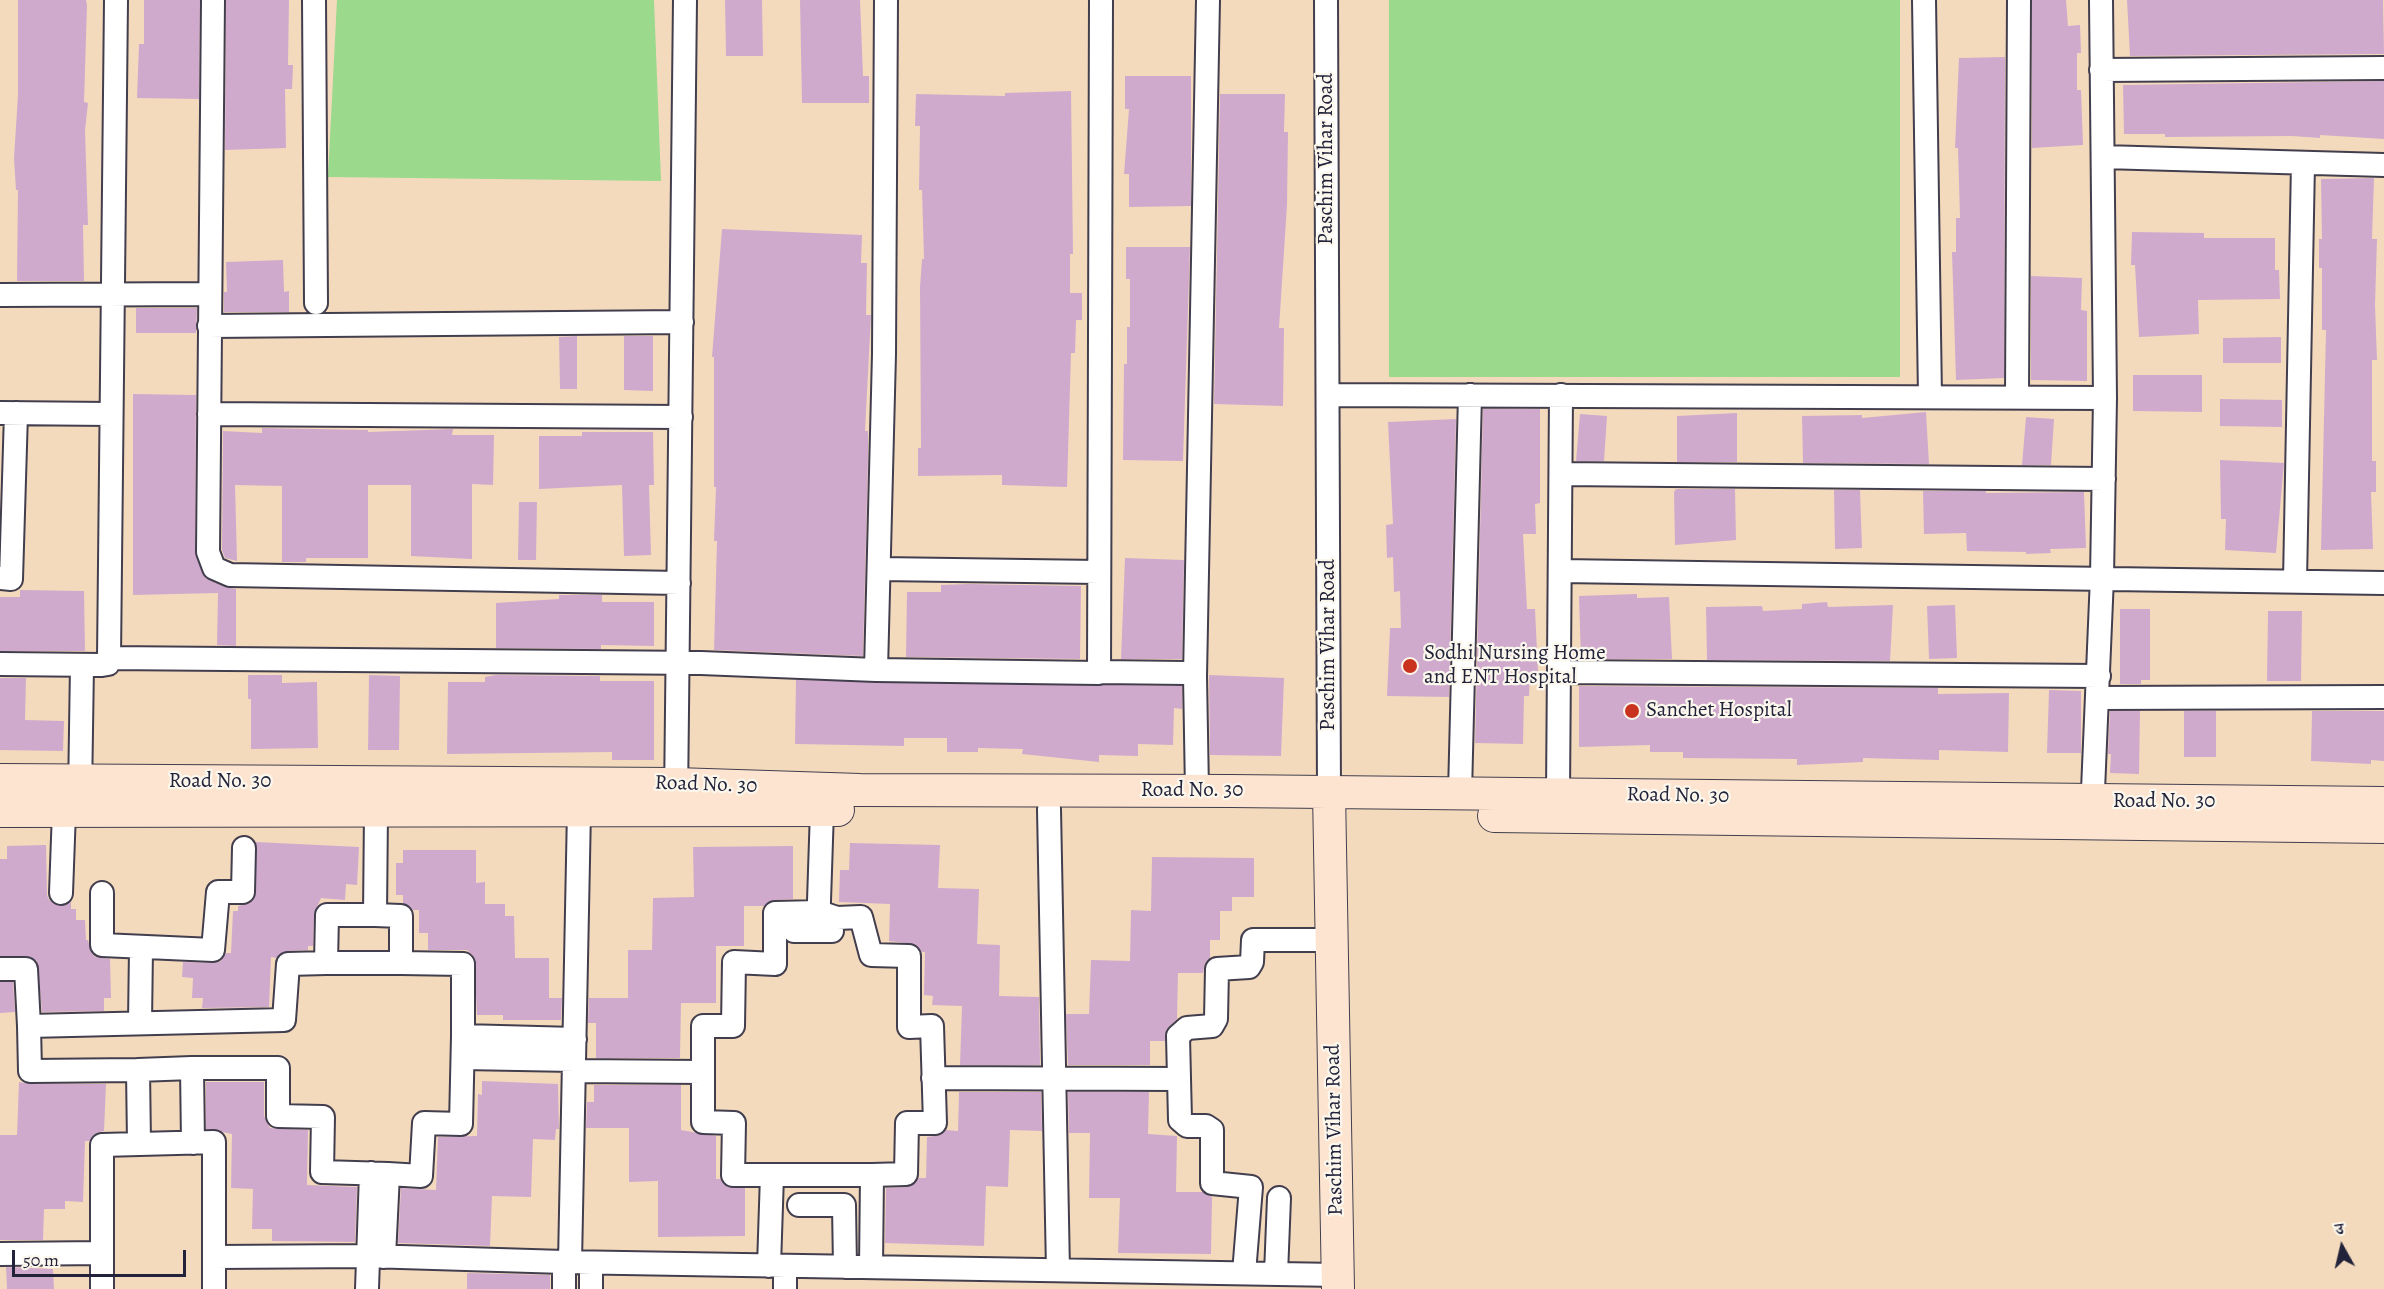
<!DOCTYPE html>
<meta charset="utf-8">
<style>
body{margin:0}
#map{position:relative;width:2384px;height:1289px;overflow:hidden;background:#f4dabc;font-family:Alegreya,"Noto Serif Devanagari",serif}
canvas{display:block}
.north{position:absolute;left:2312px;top:1217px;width:60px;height:60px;-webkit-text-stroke:4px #fbf7ec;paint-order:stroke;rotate:352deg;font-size:16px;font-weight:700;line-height:24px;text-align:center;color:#22223b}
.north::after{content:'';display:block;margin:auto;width:21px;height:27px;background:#22223b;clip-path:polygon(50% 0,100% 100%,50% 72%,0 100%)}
.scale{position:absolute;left:12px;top:1250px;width:174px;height:27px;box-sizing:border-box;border:3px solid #22223b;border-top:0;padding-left:8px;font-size:18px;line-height:21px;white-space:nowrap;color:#22223b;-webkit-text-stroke:4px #fbf7ec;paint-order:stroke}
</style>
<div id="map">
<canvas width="2384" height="1289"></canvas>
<div class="north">उ</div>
<div class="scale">50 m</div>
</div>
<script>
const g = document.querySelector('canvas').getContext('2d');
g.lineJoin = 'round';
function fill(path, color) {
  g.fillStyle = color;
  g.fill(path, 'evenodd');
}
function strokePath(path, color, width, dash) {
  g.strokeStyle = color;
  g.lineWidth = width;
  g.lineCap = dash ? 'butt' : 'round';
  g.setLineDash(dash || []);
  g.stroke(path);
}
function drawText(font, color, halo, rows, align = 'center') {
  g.font = font + ' Alegreya,serif';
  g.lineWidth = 4.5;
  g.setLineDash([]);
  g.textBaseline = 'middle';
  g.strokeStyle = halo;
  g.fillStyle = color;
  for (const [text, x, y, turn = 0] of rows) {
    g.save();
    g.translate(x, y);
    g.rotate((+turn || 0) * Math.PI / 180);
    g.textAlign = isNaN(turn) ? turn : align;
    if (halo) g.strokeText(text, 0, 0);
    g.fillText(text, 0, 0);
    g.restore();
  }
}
fill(new Path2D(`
 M337,0H654L661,181L328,177Z
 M1389,0H1900V377H1389Z`), '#9bd98d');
fill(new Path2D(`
 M18,0H86L87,5L84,102L88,103L85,130L88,225H83L84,281H17L18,190H16L14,158L18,95Z
 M144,0H200L199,99L137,98L139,44H144Z
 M226,0H289L288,65H293L292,89H285L286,148L225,150Z
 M725,0H762L763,56H726Z
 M800,0H860L863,76H869V103H802Z
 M2032,0H2066L2068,26L2080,25L2081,53H2077V90H2081L2083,145L2032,148Z
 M2127,0H2383L2384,54L2130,56Z
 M2005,57L2004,378L1956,380L1952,252H1956V218H1960L1958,148H1955L1959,58Z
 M1125,76H1191V206L1129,207V174H1124L1129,109H1125Z
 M2384,81V139L2320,135V138L2292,136L2165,137V134H2124L2123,85Z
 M1071,91L1073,254H1070V293H1082V320H1076L1075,353H1071L1067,487L1002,485V475L918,476V448H921L920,287L922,259H924L922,190H919L920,126H915L916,94L1005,96V93Z
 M1220,94H1285L1284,132H1288L1287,205L1279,328H1284L1283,406L1214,404Z
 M2374,178L2372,239H2377L2375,305L2377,360H2372V461H2376V492H2371L2373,549L2321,550L2326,330H2322V268H2319V239H2322L2321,179Z
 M722,229L862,235L861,263H867L866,315H871L865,431H868V458L863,656L714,650L717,541H714L716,487H714V357H712Z
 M2132,232L2204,233V238H2275V270H2279L2280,299L2198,300L2199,334L2139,337L2135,265H2131Z
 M1126,247H1190L1183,461L1123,460L1124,364H1127V327H1130V279H1126Z
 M283,260L284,292L289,291V312H224V292H227L226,262Z
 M2031,276L2082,278L2081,310L2087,311V381L2031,380Z
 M136,308H197L196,333H136Z
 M577,336V389H560L559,337Z
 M624,336H653V391L624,390Z
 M2281,337V363H2223V338Z
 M2133,375H2202V412L2133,411Z
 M133,394L196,395L195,552L205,578L225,587L236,589V646L217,645L218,593L133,595Z
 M2220,399L2282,400V427L2220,426Z
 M1483,409H1540V503L1535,504L1536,534H1523L1527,609H1535L1538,672H1530L1529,696H1524L1523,744L1475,743Z
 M1926,412L1929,464L1803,463L1802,416L1862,415V418Z
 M1737,413V462H1677V416Z
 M1580,414L1607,416L1604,461H1576Z
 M2026,417L2054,419L2051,465H2022Z
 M1456,419L1449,697L1387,696L1390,628H1401L1400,591L1394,592L1393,557L1387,558L1386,525L1393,524L1388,422Z
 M262,428L368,430V432L453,429L452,435H494L493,485L472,484V559L411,556V485H368V558H306V562H282V486L235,485L237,561L225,558L222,550L223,431L262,433Z
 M582,432H653L654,485H649L651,555L624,556L622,485L539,489V436H582Z
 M2220,460L2284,463L2276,553L2225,550L2226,519H2221Z
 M1676,489H1735L1736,540L1675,545L1674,492Z
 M1834,490H1860L1862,548L1835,549Z
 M1897,491H1986V493L2084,492L2086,548L2050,549L2051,553L2026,554V552L1967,551L1966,533L1924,534L1923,491Z
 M519,502H537L536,560H518Z
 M1125,558L1184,560L1182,659H1121Z
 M969,584L1081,586L1080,659L906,657L907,592H941V585Z
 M20,590L84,591L85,651H0V597H20Z
 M1637,594V598L1669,597L1672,659H1581L1579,596Z
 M559,595H602V602H654V646L601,645V649L496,648V603L559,599Z
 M1827,602L1828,607L1893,605L1890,661L1707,660L1706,607L1762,606L1763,611L1802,609V604Z
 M1955,605L1957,658L1929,659L1927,606Z
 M2120,609H2150V680H2141V684H2120Z
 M2268,611H2302L2301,681H2267Z
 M248,675H282V683L317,682L318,748L251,749V699H248Z
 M369,675L400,676L399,750H368Z
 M496,675L600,676V681H654V760H612V752L447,754L448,682H485V677Z
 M1209,675L1284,678L1281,756L1210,755Z
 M0,678H26L25,720L64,721L63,751L0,750Z
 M796,680L1182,686V709L1174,708L1173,745L1138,744V756L1099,755V762L1022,754L1023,749L978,748V752H947V738H904V746L795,744Z
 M1579,686L1938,688V694L2009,693L2008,752L1939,750V760L1863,758V762L1797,765V759L1683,758V752H1650V745L1579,747Z
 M2049,690L2081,691V753H2047Z
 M2110,711H2140L2139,774L2110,773L2111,754H2108Z
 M2184,711H2216V757H2184Z
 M2312,711H2384V761L2371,760V764L2311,761Z
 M256,842L359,847L357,885L346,884L345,900L321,898L314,914L313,946H308V950L287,951L276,958L271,957L269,1007L202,1008L203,998H192L193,978L182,977L183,962L213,963L220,962L226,953H231L233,911H238V906L250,903L256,893Z
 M850,843L940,845L938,888L979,889L977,944L1000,945L999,996L1039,997L1040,1065H960L962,1006L932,1005L933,996L924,995L925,952H922L915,944L889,941L890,904L839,902L840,870H849Z
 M46,845L47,895L49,900L60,906L71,902V909H76V920H85L86,940H88L91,952L95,957L110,959L111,998H104V1011L42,1012L37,961L27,956H0V859H7V846Z
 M793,846V899L774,900L764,906H744V946H716V1003H681L680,1058H596V1023H588L589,998H628V950H652L653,898L694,897L693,847Z
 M403,850H476V883L485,882V904H505V916H514L515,958H549V998H562L561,1020H503V1015H477L474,957L467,950H428V933H419V910H413L403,903V895H396V863H403Z
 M1152,857L1254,858V897H1232V911H1220V940H1210V958L1205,963L1203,973H1178L1177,1019L1166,1030L1165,1041H1150V1065H1068L1066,1014H1089L1091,960L1130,961L1131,910L1151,911Z
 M0,982H13L15,1012L0,1013Z
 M482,1081L558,1084L559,1129H556L555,1140L533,1139L531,1197L492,1196L490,1246L398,1243L401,1188L436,1190L438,1137L477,1136L478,1094L482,1095Z
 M19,1082L30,1084H106L104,1131L96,1133L90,1141H85L83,1202L65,1201V1209H44L43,1240H0V1135H17Z
 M206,1082H264V1116L270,1128L308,1130L307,1185L357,1187L355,1242L272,1241V1229H252L253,1189L231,1188L232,1134L206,1129Z
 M594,1085H681V1130L716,1136V1179H720L727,1187L745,1188V1236L658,1237V1181L629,1182V1128H586L587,1102H594Z
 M959,1092H1041L1042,1131L1010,1130L1008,1187L986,1186L984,1246L885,1243L886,1188L907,1187L913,1185L919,1178H926L927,1137L941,1135L946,1130L958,1131Z
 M1068,1092H1149L1148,1134L1177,1136L1176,1192H1203L1212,1197L1211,1254L1118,1253L1120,1198H1089L1090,1133H1069Z
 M6,1267L53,1269L54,1289H7Z
 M467,1273L550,1275V1289H467Z`), '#d0aacd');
const street = new Path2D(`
 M213,0L208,552L214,568L230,575L679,583
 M314,0L316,303
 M1326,0L1329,792
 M1924,0L1930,397
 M2101,70L2384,68
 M2103,157L2384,165
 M0,295L209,294
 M209,326L682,322
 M1328,395L2105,398
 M2017,397L2019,0
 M1,413L110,414
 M209,414L681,417
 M1561,474L2104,479
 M880,569L1099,572
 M1561,571L2384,583
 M0,578L11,579L16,413
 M2295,581L2303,163
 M109,658L701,663L876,670L1099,673L1101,0
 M0,664L102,665L108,664L109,658L116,0
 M876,670L884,354L886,0
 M1100,672L1186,673L1195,676L1197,791
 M1560,672L2099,676
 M1195,676L1208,0
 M2097,698L2384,697
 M1460,793L1470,395
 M1558,794L1561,395
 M80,795L82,665
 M676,799L685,0
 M1049,809L1058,1270
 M2092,814L2102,577L2105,398L2101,0
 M61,893L64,811
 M102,893V945L213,950L218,892H243L244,848
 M794,931H832
 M818,931L822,810
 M326,963H401V916L375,915
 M401,963L463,964V1036
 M0,969H26L29,1026L284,1020L288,964L326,963L327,915H375L376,811
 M140,1023L141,948
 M29,1026L30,1071L138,1070
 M463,1058L574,1060
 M192,1068H278V1116L323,1117L322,1172L388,1174
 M574,1071L703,1072
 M933,1078L1178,1079
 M139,1143L138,1070L192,1068L193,1143
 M799,1205H844L845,1267
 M0,1254L102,1253
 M214,1257L368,1256L564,1262L1338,1275
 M384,1257L388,1174L421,1176L424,1123L461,1124L463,1036L575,1039
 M564,1262V1289
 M570,1262L579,810
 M591,1263V1289
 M769,1266L772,1175
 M871,1267L872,1175H733L734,1123L703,1122V1026H733L734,962L775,964V913L819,912L837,918L861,917L871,955L909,956V1027L932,1026L935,1123H907L906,1174L872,1175
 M1244,1273L1251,1187L1212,1183V1130L1206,1126H1187L1180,1120L1178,1036L1187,1028L1212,1026L1216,1019L1217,969L1249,967L1252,962L1253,940H1331
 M1276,1274L1279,1198
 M102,1289V1145L214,1142V1289
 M367,1289L371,1173
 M785,1289V1266`);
const secondary = new Path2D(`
 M0,780L676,784L860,790L1231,791L2384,803
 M1329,792L1338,1289
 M0,811L838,810
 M1494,816L2384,827`);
strokePath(street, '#423e4e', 26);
strokePath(secondary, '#423e4e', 34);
strokePath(street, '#fff', 22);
strokePath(secondary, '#fde4d1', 32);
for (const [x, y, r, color] of [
 [1410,666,8,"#c8321e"],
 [1632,711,8,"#c8321e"]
]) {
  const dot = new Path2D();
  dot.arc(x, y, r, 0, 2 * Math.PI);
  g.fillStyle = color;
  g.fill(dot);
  strokePath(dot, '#fbf7ec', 2);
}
drawText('21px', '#22223b', '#fbf7ec', [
 ["Paschim Vihar Road",1327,159,-90],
 ["Paschim Vihar Road",1329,645,-90],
 ["Road No. 30",220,782],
 ["Road No. 30",706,785,2],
 ["Road No. 30",1192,791],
 ["Road No. 30",1678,796,1],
 ["Road No. 30",2164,802],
 ["Paschim Vihar Road",1335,1130,-91]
]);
drawText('21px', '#22223b', '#fbf7ec', [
 ["Sodhi Nursing Home",1424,654],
 ["and ENT Hospital",1424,678],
 ["Sanchet Hospital",1646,711]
], 'left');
</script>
